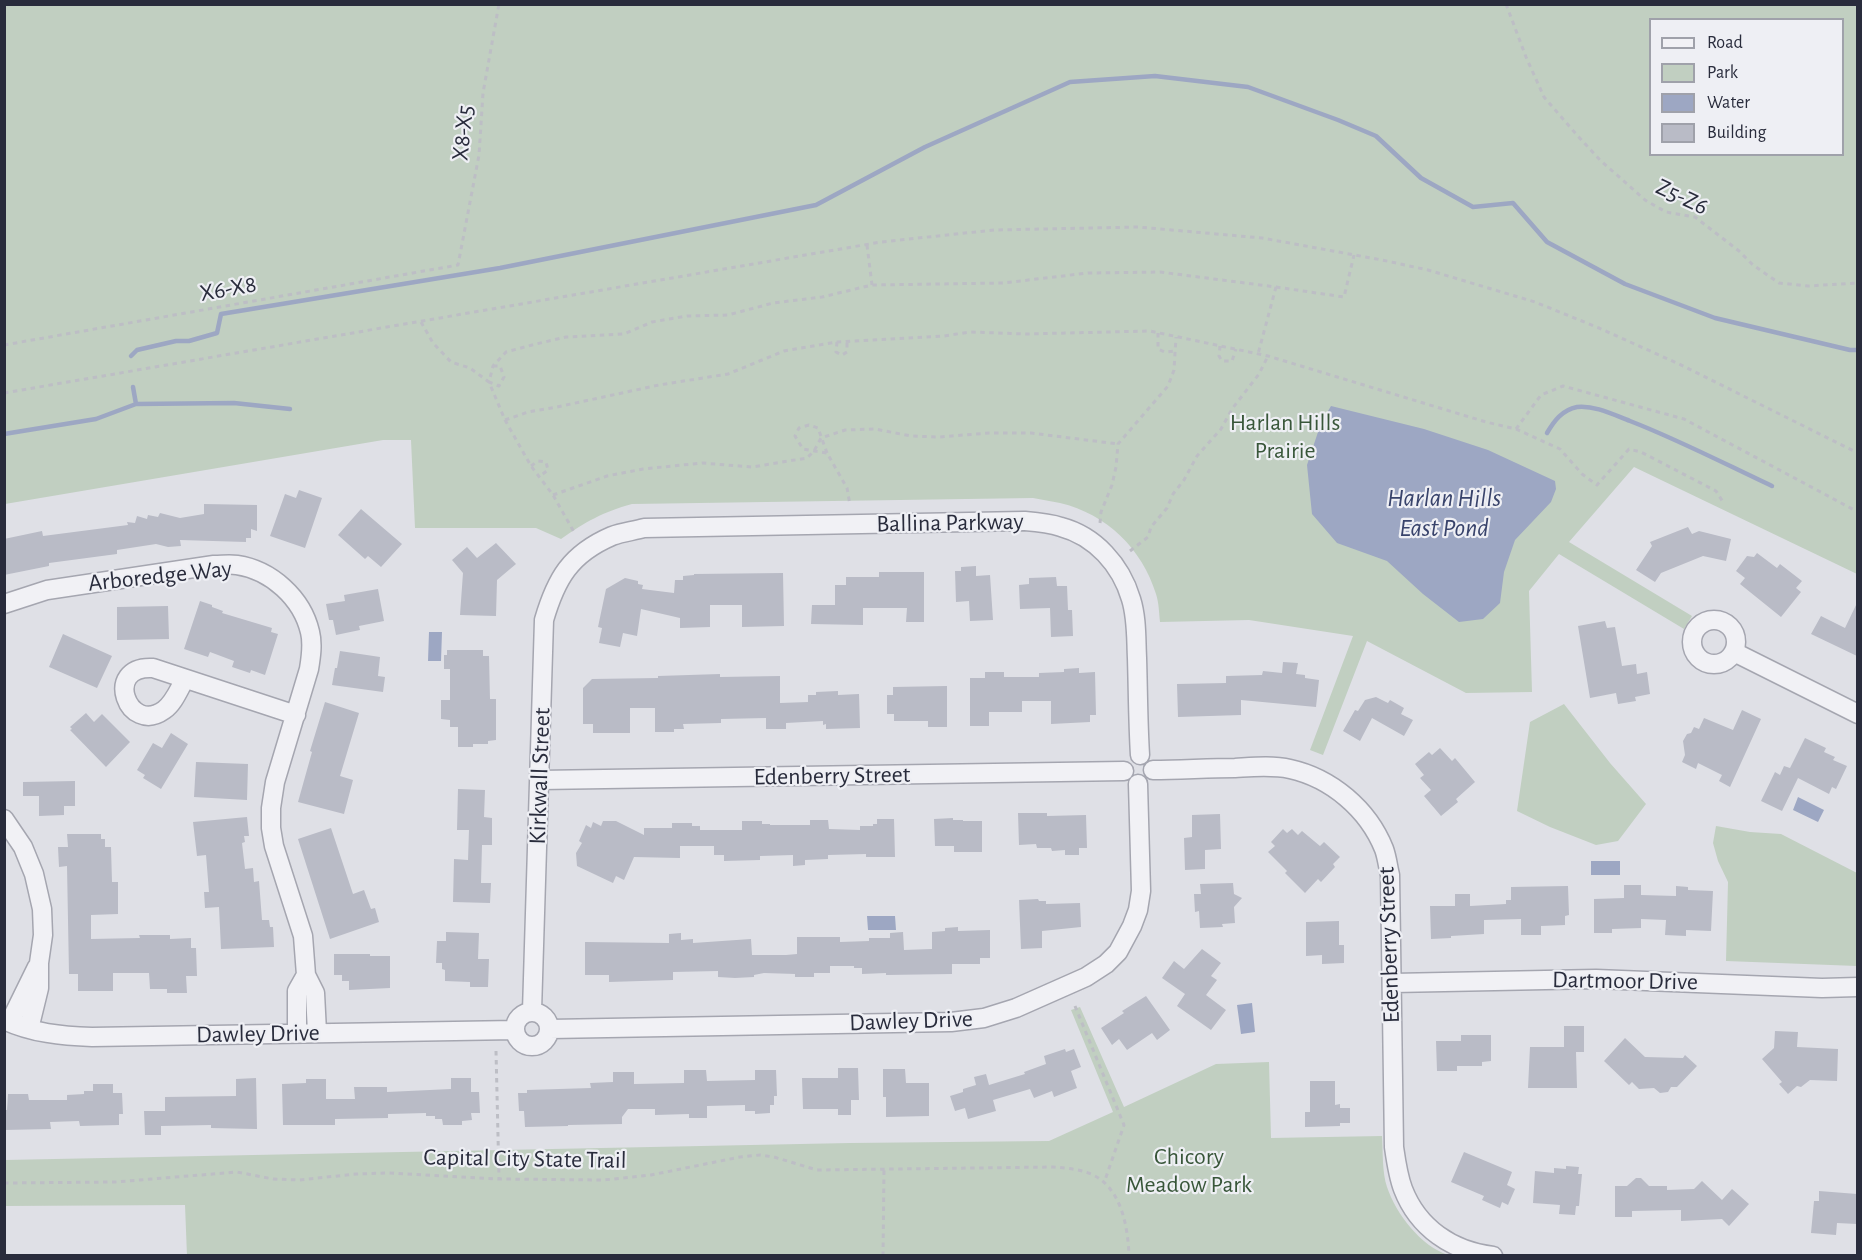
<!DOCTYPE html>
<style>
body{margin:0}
#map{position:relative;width:1862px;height:1260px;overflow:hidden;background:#dfe0e6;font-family:"Alegreya Sans",sans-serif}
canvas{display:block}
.frame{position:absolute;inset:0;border:6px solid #292c3c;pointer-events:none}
.legend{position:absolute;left:1649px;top:18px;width:195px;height:138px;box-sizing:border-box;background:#eeeff4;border:2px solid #9fa1aa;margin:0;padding:8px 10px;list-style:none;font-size:18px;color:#292c3c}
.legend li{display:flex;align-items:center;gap:12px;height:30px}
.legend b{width:30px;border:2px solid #9fa1aa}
</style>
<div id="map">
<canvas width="1862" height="1260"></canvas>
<div class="frame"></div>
<ul class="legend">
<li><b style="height:8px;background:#f1f1f5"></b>Road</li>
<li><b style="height:16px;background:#c1cfc1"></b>Park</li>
<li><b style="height:16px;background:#9da7c3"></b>Water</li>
<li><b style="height:16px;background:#b9bbc6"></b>Building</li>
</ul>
</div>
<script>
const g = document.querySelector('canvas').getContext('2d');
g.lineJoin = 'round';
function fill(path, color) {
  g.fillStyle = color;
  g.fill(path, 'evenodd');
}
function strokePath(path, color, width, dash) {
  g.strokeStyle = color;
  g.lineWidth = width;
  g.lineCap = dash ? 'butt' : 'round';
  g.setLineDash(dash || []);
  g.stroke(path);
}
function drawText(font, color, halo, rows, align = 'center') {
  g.font = font + ' "Alegreya Sans",sans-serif';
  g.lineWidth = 4.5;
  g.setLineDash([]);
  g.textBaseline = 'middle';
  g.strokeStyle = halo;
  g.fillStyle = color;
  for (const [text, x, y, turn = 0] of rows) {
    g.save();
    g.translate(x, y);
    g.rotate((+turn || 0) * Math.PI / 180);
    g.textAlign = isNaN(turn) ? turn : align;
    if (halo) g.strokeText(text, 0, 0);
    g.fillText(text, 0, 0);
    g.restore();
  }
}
fill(new Path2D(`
 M4,5H1857V574L1634,467L1569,542L1692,616L1684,629L1559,554L1529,591L1532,692L1466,693L1367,641L1323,755L1310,750L1353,636L1249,620L1160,622C1159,613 1159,603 1156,594C1142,549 1107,514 1060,503C1051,501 1042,500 1033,498L632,504C603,512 585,522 561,539L536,528H415L411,440H383L5,504ZM1650,20H1842V154H1650Z
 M1564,704L1610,763L1646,804L1618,841L1596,845L1550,827L1517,811L1530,722Z
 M1716,826L1750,832L1781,834L1857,873V966L1726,961L1728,882L1718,861L1713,843Z
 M1080,1007L1124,1107L1216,1064L1269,1062L1271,1138L1382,1136C1383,1151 1382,1173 1387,1187C1396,1214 1421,1246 1448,1255L187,1256L185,1205L5,1206V1160L850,1143L1049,1141L1113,1112L1071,1010Z`), '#c1cfc1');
fill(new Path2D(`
 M1331,406L1424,429L1488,450L1555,481L1556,489L1551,502L1515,540L1504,572L1500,603L1483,619L1459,622L1423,594L1387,561L1337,543L1312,514L1307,465L1321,423Z
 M429,632H442L441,661H428Z
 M1798,797L1824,810L1818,822L1793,810Z
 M1591,861H1620V875H1591Z
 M867,916H895L896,930H868Z
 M1252,1003L1255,1032L1241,1034L1237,1005Z`), '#9da7c3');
strokePath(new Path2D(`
 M131,356L137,350L176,341H189L217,333L221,314L500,268L816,205L925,147L1070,82L1155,76L1248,87L1338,120L1376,136L1421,178L1473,207L1513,203L1547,242L1625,284L1715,318L1850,350H1858
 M136,404L234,403L290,409
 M1547,433C1554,421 1562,410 1577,407C1595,405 1614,415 1630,421C1679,440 1725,464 1772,486
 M4,434L96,419L136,404L133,387`), '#9da7c3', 4.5);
fill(new Path2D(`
 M299,490L322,498L305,548L270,536L285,494L296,498Z
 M204,504L257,505V531L251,529V538H246V542L180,540L181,546L168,547L156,544L117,550V554L49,563V566L4,575V539L42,531L43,536L128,525L127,522L135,523L137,516L147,519L148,515L158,517L160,513L180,518L204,514Z
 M361,509L402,544L381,567L368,556L365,559L338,535Z
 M1688,527L1692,534L1699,531L1731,539L1726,561L1703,556L1661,573L1655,582L1636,570L1652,546L1650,542Z
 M496,543L516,564L497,580L496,616L460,615L463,573L452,560L467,547L477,558Z
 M1757,553L1777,568L1780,564L1802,581L1796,588L1801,592L1781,617L1740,584L1745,578L1736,571L1747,556L1754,557Z
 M976,566V576L990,575L993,620L970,621L969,601L956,602L955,571H961V567Z
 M879,572H924V622H906L907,608H863V625L811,624L812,605H835V585H846V577H879Z
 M783,573L784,626L742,627V605H710V627L680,628V618L641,609L637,636L623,633L620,647L599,643L602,628L598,627L606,589L625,578L638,581V584L643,585L642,589L674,593L675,580H683V576L694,575V574Z
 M1056,577L1057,586H1067L1068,610H1072L1073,636L1051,637L1050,608L1020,609L1019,585L1029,584V578Z
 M378,589L384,621L359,626L360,630L336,635L333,620H329L326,604L345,601L344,595Z
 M200,601L212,605V607L223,611L222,613L272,628L271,632L278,634L265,675L251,670L250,673L232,667L234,661L210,652L208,657L184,649Z
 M1857,603V656L1811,634L1821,616L1845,628Z
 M168,606L169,639L117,640V607Z
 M1605,621L1607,628L1615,627L1622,666L1636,664L1637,674L1647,672L1650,694L1635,697L1636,701L1618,704L1616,693L1590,698L1578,626Z
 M63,634L112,656L97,688L49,667Z
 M447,650H483V656H489L490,699H496V740L488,741V744H473V747H458V727H450V720L441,719V700H450V669H444V655H447Z
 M340,651L380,657L378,676L385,677L383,692L332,685L335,668H337Z
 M1283,662L1298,663L1296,674L1305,675V678L1319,680L1316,707L1241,700V715L1178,717L1177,684L1226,683V676L1262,675L1263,671L1282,673Z
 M1079,668V673L1095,672L1096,715H1090V722L1051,724V701H1022V712H989V726H970V678H985V672H1004V677H1039V673L1064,672V669Z
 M720,674V677L780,676V703L808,702V695H816V692L838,691V695L859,694L860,728L826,729V724L823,725V721L786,723V729H766V718L721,719V723L683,724L684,729H674V732H655V708H630V733H593V724H583V688L592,679L658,678V676Z
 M947,686V727H928V721H894V714H887V695H893V687Z
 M1376,697L1388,703L1390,700L1404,708L1401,714L1413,720L1404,736L1372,718L1360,741L1343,731L1355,710L1358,711L1365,700Z
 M325,702L359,713L340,776L353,780L344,814L298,802L312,752L310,751Z
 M1742,710L1761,719L1730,787L1719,781L1722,775L1698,763L1696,769L1682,762L1685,755L1683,741L1687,734L1691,733L1694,727L1699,729L1704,718L1733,730Z
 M86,713L94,722L102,714L130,742L106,767L70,730L72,729L70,727Z
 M171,733L188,744L161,789L143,778L145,775L137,770L153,743L162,748Z
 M1805,738L1826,748L1824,752L1835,757L1833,760L1847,766L1836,789L1832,787L1829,794L1798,778L1782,811L1761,801L1775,772L1780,775L1784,766L1790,768Z
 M1440,748L1452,761L1455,758L1475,782L1456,799L1458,802L1441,816L1424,796L1431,790L1420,778L1424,775L1415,764L1429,752L1432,755Z
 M196,762L248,764L247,800L194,797Z
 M75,781V806H64V815L39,816V796H23V782Z
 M458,789L485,790L484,817L492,818V845H482L481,883H491L490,903L453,902L454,859L468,860L469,830H457Z
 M1018,813H1047V816L1086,815L1087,848H1079V855H1065V850L1052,851L1051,848H1037L1036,844L1019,845Z
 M1220,814L1221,849L1205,850V869L1185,870L1184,838L1192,837V815Z
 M247,817L249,836H244L245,842L242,843L245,869L253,868L254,882L259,881L262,920H269L270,927H273L274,947L221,949L219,907L205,908L204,892H209L206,855L197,856L193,822Z
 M953,818V820H963V821H982V852H954V846H935L934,819Z
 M877,819H894L895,857H866V854L828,855V859L805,860V865L793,866V855L760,856V860L724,861V855H714V846H680V858L634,857L624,880L616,876L613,883L577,866L576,853L582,843L579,841L586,825L591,828L593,822L601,826L603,821H616L644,835V828H672V823H692V826H700V830H742V821H762V824H770V825H810V820H828L829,829L860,830V826H873V824H877Z
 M331,828L353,894L364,890L371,909L375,908L379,922L330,939L298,839Z
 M1283,829L1287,833L1292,829L1298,835L1302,831L1320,846L1324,842L1340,857L1333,864L1335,867L1321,882L1318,879L1305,893L1285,873L1287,871L1268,852L1275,846L1271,842Z
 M67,834H101V839H105V847H111L112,882H118V914L91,915V939L140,938L139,935H170V939L191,938V948H196L197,976H186L187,993H167V989H150L149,973H113V991H78V974H69L67,866L59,867L58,847H68Z
 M1233,883L1234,894L1242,898L1234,907L1235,923L1222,924L1223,927L1200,928L1199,911L1195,912L1194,894H1201L1200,884Z
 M1624,885H1641V895L1676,896V886L1688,887V890L1713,891L1711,931L1686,930V936L1665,935L1666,920L1641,919V928L1612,929V933H1594V899L1624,898Z
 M1568,886L1569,915L1565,916V925L1541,926V935H1521V919L1484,920V934L1451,936V938L1431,939L1430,906H1455V894H1470V906L1506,904V900H1511V887Z
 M1038,899L1039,901H1046V904L1080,903L1081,927L1042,931V948L1021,949L1019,900Z
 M1339,921V945H1344V963L1322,964V955L1306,956V922Z
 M958,927V931L990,930V958H980V964H952V974L886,975V973L862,974V968H854V966H830V973H814V977H795V974L764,973L754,975V977L735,978L718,977V971L673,972V980L609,982V975H585V942L669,943V934L681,933V940L693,939V943L751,939L752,955H786L797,954V937H840V942L869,941V938H890V933L903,932L904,950L932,949V932L945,931V928Z
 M446,932L479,933L478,959H489L488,987H470V982L445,981V970L442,969V963H436L437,941H446Z
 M1202,949L1221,963L1211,976L1217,980L1206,995L1226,1010L1211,1030L1177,1006L1185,994L1162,978L1174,961L1184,969Z
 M334,954H370V956H390V988L349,990V981H342V975H334Z
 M1146,996L1170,1030L1157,1040L1152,1033L1127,1050L1119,1039L1112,1045L1101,1028L1124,1013L1122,1011Z
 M1564,1026H1584V1052H1576L1577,1088H1528L1530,1047H1564Z
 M1775,1031L1798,1032L1797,1047L1838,1049L1837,1081L1810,1080L1801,1087L1797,1086L1788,1094L1779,1084L1782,1082L1762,1059L1774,1048Z
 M1461,1035H1491V1061L1482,1062V1066H1457V1071H1437L1436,1041H1461Z
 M1625,1038L1645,1057L1683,1058L1685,1055L1697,1066L1677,1087H1671L1668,1092L1660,1093L1654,1088L1639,1089L1632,1082L1629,1085L1604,1061Z
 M1065,1049L1066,1052L1074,1049L1081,1067L1071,1071L1077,1088L1054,1097L1052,1091L1034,1098L1030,1089L993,1100L996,1111L968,1119L965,1108L955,1111L950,1096L963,1092V1089L976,1085L974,1077L986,1074L989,1085L1025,1074L1024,1072L1046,1064L1044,1056Z
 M838,1068H858L859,1100H851V1115H838V1109H803L802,1078H838Z
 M883,1069H905L906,1083H929V1116L886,1117V1097H883Z
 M684,1070H706L707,1081L755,1080V1070H776L777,1096H774V1105H770V1113L755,1114V1111H745V1105L707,1106V1118H689V1114L655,1115V1109H628L622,1117V1124L568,1125V1126L525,1127L524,1111H519L518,1093H527V1090L591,1088L590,1083L613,1082V1072H634V1084L684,1083Z
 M256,1078L257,1129L211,1128V1125L161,1126V1135H145L144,1111H165V1097L236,1096V1079Z
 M451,1078H471V1092H479L480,1113H471L472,1120L462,1121V1125H443L442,1119H435V1116H426V1113L388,1114V1118L335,1119V1125H283L282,1084L306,1083V1079H326V1099H355L354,1087H387V1092L451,1089Z
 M1310,1081H1335V1105L1340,1104V1108H1350V1123H1340V1126L1305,1127V1112H1310Z
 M93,1084H113V1093H122L123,1114H119V1125L80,1126L79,1121L50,1122L51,1129L4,1130V1110H7L8,1094H28L29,1100H67V1095L84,1094V1091H93Z
 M1464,1152L1512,1172L1507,1185L1515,1189L1508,1205L1502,1202L1500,1208L1482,1200L1484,1196L1451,1182Z
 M1566,1166L1579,1167L1578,1174H1582L1579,1206H1576L1575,1215L1559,1214L1560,1205L1533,1203L1535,1171L1554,1173V1168L1566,1169Z
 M1636,1178H1641L1649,1186H1667V1190L1694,1189L1702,1181L1722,1200L1732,1189L1749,1204L1729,1226L1722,1219L1681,1221V1210L1632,1211V1217H1615V1186H1627Z
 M1819,1191L1857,1194V1224L1837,1223L1836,1235L1811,1233L1814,1201H1819Z`), '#b9bbc6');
const minor = new Path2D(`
 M4,604L47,590L214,565C222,565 230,564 237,565C271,570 302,598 310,632C313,644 311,657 309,669L275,782L271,808V828L274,846L303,936L306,975L315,993L317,1032
 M1692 642a22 22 0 1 1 44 0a22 22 0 1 1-44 0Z
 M1734,652L1858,714
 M185,679C179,689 174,703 164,710C128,736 102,665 153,668L296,715
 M1153,770C1180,770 1208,768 1235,768C1253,767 1272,765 1290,769C1331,778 1368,809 1384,849C1387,857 1388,867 1390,875L1394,1147C1396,1161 1398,1176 1403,1189C1418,1228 1452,1251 1493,1256
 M540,780L1124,771
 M4,819L23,847L34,874L42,909L43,935L39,963V988L29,1029
 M1393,983L1596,979L1822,988L1858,987
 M532,1011L544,620C556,579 570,554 612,536C622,532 634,531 644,528L1024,521C1036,522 1049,523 1061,527C1095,536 1121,565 1131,599C1137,618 1136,638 1137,658C1138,690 1138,723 1140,755
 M515 1029a17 17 0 1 1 34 0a17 17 0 1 1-34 0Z
 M4,1020C32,1033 62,1036 92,1037L515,1030
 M10,1022L37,967
 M550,1029L951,1022L984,1018L1016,1008L1086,977L1106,964L1118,952L1132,926L1138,910L1141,891L1138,784
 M297,1033V991L306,975`);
strokePath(minor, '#a5a6b0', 21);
strokePath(new Path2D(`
 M1506,4L1526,57L1544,97L1576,134L1600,160L1645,200L1666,212L1695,217L1739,251L1753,265L1779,283L1808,286L1858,283
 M867,245L872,285
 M1276,287L1344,297L1354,255
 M421,322L433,343L451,362L470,368L489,382L505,420L531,466L553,495L574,532
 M1158,333V349L1165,352L1175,351
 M837,342L836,352L842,355L847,352V341
 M4,345L458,265L479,155L483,93L499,4
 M1220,346L1219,356L1222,361H1232L1236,349
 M493,366H500L504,377L499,386L489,382L493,366L506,352L536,344L566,337L624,334L652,322L687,316L728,315L773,303L822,297L872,285L1003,283L1088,273L1160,272L1276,287L1258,354
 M4,393L881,242L994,230L1138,227L1262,238L1382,260L1428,270L1535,302L1599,328L1679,364L1858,453
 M505,420L528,412L557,407L659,385L728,374L784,351L837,342L944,336L970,332L1025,334L1150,331L1268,356L1486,422L1516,429L1560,449L1582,474L1597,485L1629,449L1641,452L1716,491L1723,502
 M1516,429L1541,395L1563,386L1684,419L1858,512
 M827,453L818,428L809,425L799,428L795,436L803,449L827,453L847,488L850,505
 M531,466L538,461L546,462L548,470L540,476
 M553,495L607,476L643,469L702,463L752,467L807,458L814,451L821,438L845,430L875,429L911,436L939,437L989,433H1031L1118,444
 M1100,523L1101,512L1112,485L1116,467L1118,444L1168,386L1174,370L1176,337
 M1130,551L1148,537L1151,527L1167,508L1173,494L1184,480L1197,456L1221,429L1232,409L1259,374L1268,356
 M1075,1006L1124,1125L1104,1183
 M496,1051L499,1178
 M4,1183L115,1182L237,1172L273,1179L299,1180L356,1174L388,1173L499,1179L604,1180L651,1175L740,1157L760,1155L774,1157L817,1170L1053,1167C1066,1168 1079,1169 1091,1174C1121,1187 1128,1226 1129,1256
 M883,1256L884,1170`), '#bdbec5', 3, [4.5, 4.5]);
strokePath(minor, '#f1f1f5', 18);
drawText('24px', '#292c3c', '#eeeff4', [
 ["X8-X5",463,133,-84],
 ["Z5-Z6",1682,197,25],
 ["X6-X8",228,289,-10],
 ["Ballina Parkway",950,523,-1],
 ["Arboredge Way",160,576,-6],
 ["Kirkwall Street",540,776,-88],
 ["Edenberry Street",832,776,-1],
 ["Edenberry Street",1389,945,-92],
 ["Dartmoor Drive",1625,981,1],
 ["Dawley Drive",911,1021,-2],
 ["Dawley Drive",258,1034,-1],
 ["Capital City State Trail",525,1159,1]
]);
drawText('24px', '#385639', '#eeeff4', [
 ["Harlan Hills",1285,423],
 ["Prairie",1285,451],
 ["Chicory",1189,1157],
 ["Meadow Park",1189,1185]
]);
drawText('italic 26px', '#38436b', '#eeeff4', [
 ["Harlan Hills",1444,498],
 ["East Pond",1444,528]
]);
</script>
